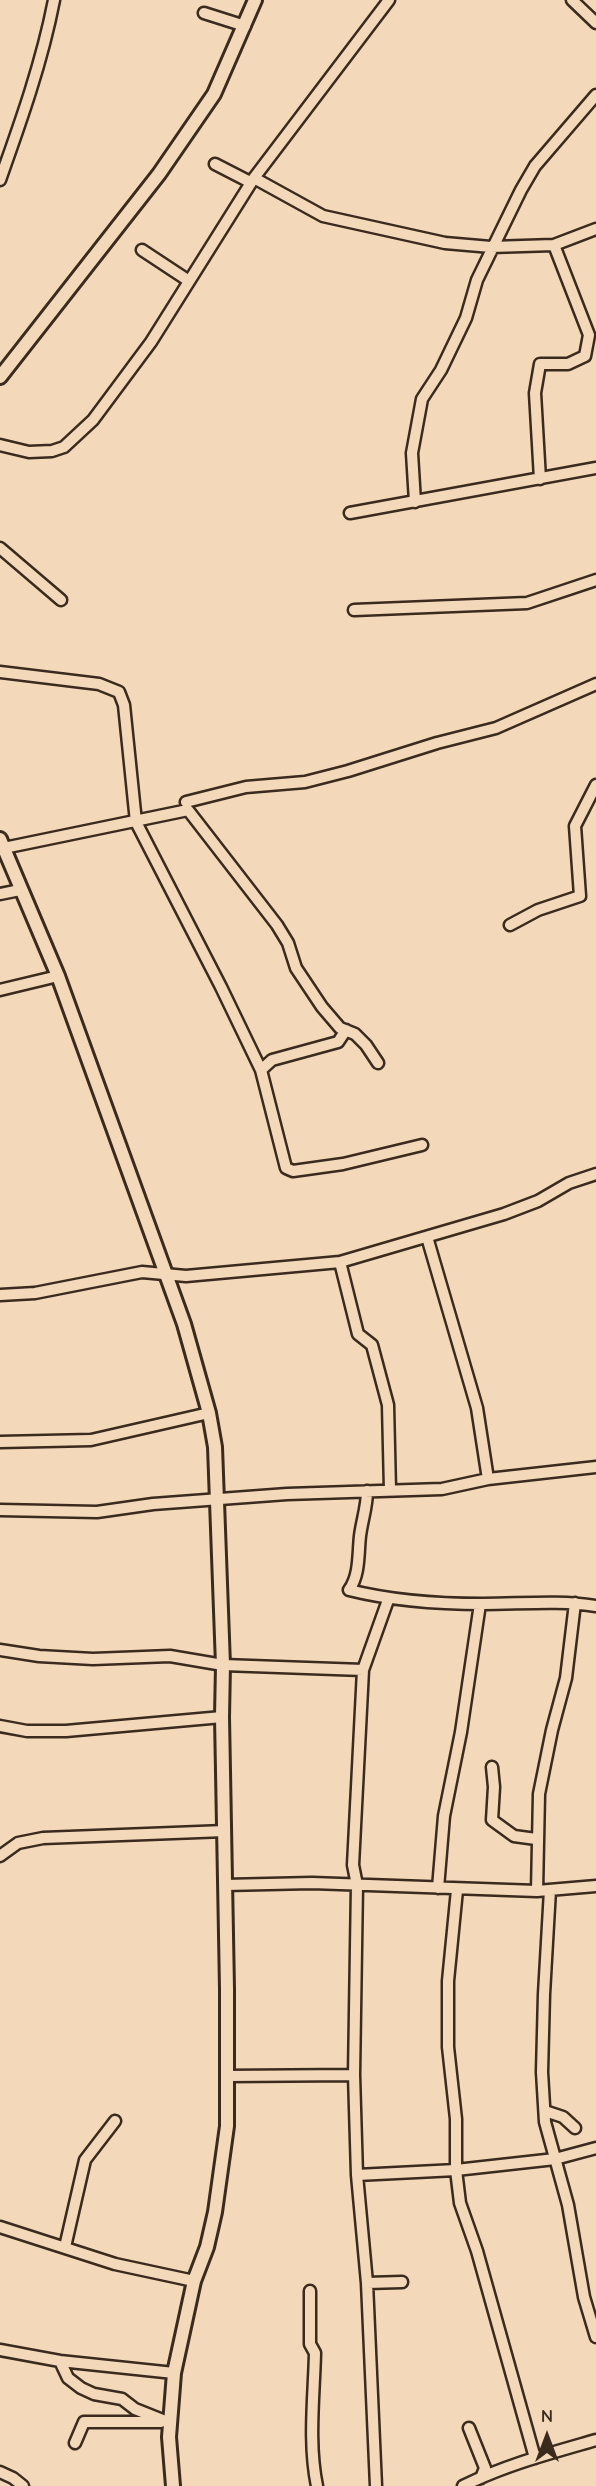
<!DOCTYPE html>
<style>
body{margin:0}
#map{position:relative;width:596px;height:2486px;overflow:hidden;background:#f4d8ba;font-family:"Comic Neue",sans-serif}
canvas{display:block}
.north{position:absolute;left:512px;top:2402px;width:70px;height:70px;-webkit-text-stroke:5px #f4d8ba;paint-order:stroke;rotate:0deg;font-size:19px;font-weight:700;line-height:28px;text-align:center;color:#3b2a1e}
.north::after{content:'';display:block;margin:auto;width:24px;height:32px;background:#3b2a1e;clip-path:polygon(50% 0,100% 100%,50% 72%,0 100%)}
</style>
<div id="map">
<canvas width="596" height="2486"></canvas>
<div class="north">N</div>
</div>
<script>
const g = document.querySelector('canvas').getContext('2d');
g.lineJoin = 'round';
function strokePath(path, color, width, dash) {
  g.strokeStyle = color;
  g.lineWidth = width;
  g.lineCap = dash ? 'butt' : 'round';
  g.setLineDash(dash || []);
  g.stroke(path);
}
const minor = new Path2D(`
 M389,0L254,178L323,216L445,243L491,247L554,245L596,229
 M572,0L596,23
 M204,13L245,26
 M215,164L250,182
 M0,180C21,121 42,62 54,0
 M142,250L189,281
 M0,445L29,452L52,451L64,447L93,420L151,342L254,178
 M540,479L535,393L540,364H568L585,356L589,335L554,245
 M415,502L412,453L422,399L441,370L466,318L477,280L521,190L535,166L596,95
 M350,513L596,468
 M0,548L61,600
 M354,610L527,603L596,580
 M0,672L99,684L119,692L124,705L136,822L221,987L261,1070L286,1168L293,1171L343,1164L422,1145
 M186,802L246,787L305,782L348,771L437,743L496,728L596,684
 M4,848L188,810L277,925L288,943L296,968L322,1007L340,1028L355,1034L366,1045L378,1063
 M0,894L20,890
 M510,925L538,910L580,896L575,826L596,785
 M0,990L58,976
 M261,1070L272,1060L338,1042L346,1030
 M427,1237L477,1408L488,1479
 M340,1262L358,1334L372,1345L388,1405L390,1490
 M0,1295L35,1293L142,1272L186,1276L340,1262L504,1214L538,1201L569,1183L596,1174
 M0,1442L91,1440L209,1413
 M367,1491C367,1507 362,1520 360,1536C358,1553 360,1575 349,1590C393,1601 438,1604 483,1604C521,1604 559,1600 596,1606
 M0,1510L97,1512L153,1504L287,1494L442,1489L488,1479L596,1467
 M0,1650L39,1656L93,1659L170,1656L223,1665L363,1670
 M0,1726L27,1731H66L222,1717
 M492,1767L494,1787L492,1820L514,1836L536,1839
 M0,1856L18,1843L43,1838L225,1831
 M225,1885L312,1883L537,1891L596,1886
 M438,1888L444,1816L461,1732L480,1604
 M457,1890L448,1981V2047L456,2119V2170L460,2203L477,2251L535,2458
 M550,1890L544,1994L542,2072L545,2122L568,2205L584,2297L596,2337
 M537,1891L539,1794L552,1730L566,1678L575,1603
 M227,2076L354,2075
 M545,2111L563,2117L575,2128
 M357,2175L456,2170L555,2159L596,2148
 M0,2227L115,2264L194,2281
 M65,2247L85,2160L115,2121
 M367,2283L402,2282
 M310,2291V2344L315,2353C314,2396 308,2443 317,2486
 M0,2350L60,2361L174,2373
 M60,2361L68,2378L81,2388L94,2394L122,2399L135,2409L170,2423
 M469,2428L485,2468L481,2478
 M75,2443L84,2422H161
 M0,2472L13,2478L23,2486
 M376,2486L367,2283L357,2175L354,2075L357,1885L353,1865L363,1670L388,1600
 M463,2486C505,2465 551,2453 596,2440`);
const tertiary = new Path2D(`
 M0,377L159,174L214,94L255,0
 M0,839L58,976L184,1324L209,1413L215,1447L223,1665L222,1717L227,1989V2126L215,2212L207,2247L194,2281L174,2373L169,2437L173,2486`);
strokePath(minor, '#3b2a1e', 15);
strokePath(tertiary, '#3b2a1e', 18);
strokePath(minor, '#f4d8ba', 10);
strokePath(tertiary, '#f4d8ba', 12);
</script>
